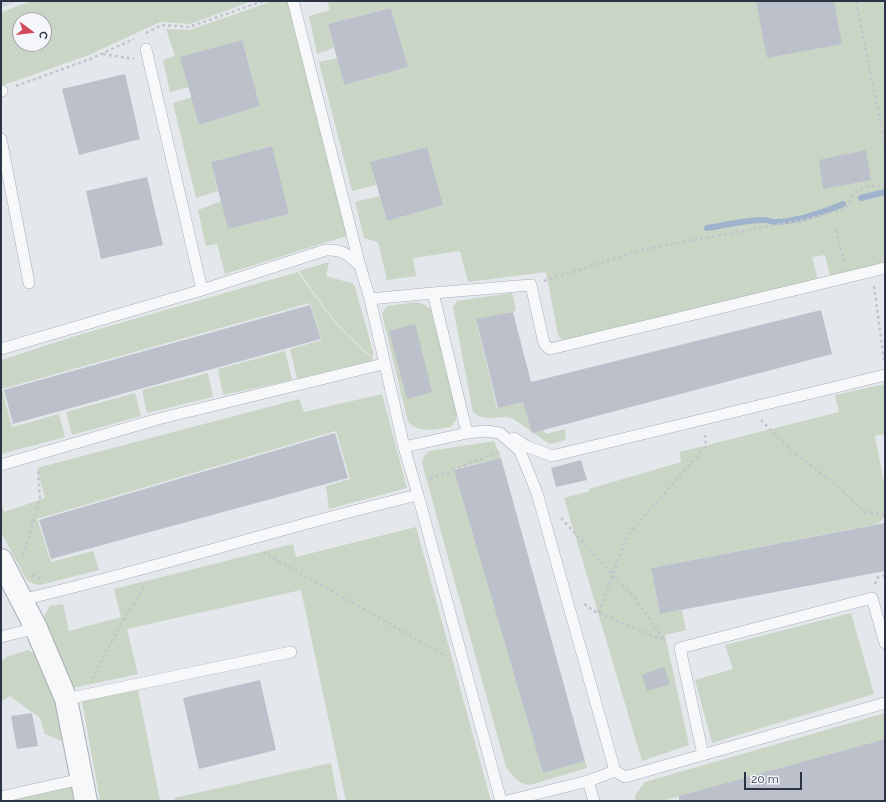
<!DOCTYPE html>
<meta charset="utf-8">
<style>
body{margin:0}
#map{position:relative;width:886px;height:802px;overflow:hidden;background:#e4e7ec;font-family:Raleway,sans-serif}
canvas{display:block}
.frame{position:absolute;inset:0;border:2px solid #2b3445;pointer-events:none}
.north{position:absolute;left:12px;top:12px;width:40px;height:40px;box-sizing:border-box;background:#f4f6f9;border:1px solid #a4a8b1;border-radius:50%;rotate:105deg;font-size:11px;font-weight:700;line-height:16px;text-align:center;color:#2b3445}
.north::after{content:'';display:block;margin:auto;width:14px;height:18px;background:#d1495b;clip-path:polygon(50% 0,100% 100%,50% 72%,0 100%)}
.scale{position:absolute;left:744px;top:772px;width:58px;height:18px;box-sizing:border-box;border:2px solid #2b3445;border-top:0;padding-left:5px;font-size:12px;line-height:14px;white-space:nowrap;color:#2b3445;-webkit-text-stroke:3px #f4f6f9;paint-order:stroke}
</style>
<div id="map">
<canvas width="886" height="802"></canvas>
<div class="frame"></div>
<div class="north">С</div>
<div class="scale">20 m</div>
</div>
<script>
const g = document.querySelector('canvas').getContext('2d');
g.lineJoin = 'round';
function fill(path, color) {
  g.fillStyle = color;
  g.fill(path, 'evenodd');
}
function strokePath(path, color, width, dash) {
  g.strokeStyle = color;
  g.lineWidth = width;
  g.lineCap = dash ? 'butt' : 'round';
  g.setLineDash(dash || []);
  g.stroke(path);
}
fill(new Path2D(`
 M1,1H19L1,8Z`), '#d2d6de');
fill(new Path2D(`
 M32,1H253L190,24L160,22L89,55L1,86V12ZM20,20H44V44H20Z
 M272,1H290L350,235L225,274L217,244L206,246L198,210L221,201L228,229L289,214L271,146L211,162L218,191L196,198L173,103L192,97L199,125L260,106L242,40L181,57L189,87L170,92L163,60L175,56L166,29L190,30Z
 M327,1H885V265L830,277L825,255L812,257L818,280L569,341L561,339L558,335L546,272L468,282L460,251L413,258L416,276L387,280L378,242L364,238L355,202L380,196L387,221L443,205L426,147L371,162L376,185L352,191L319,62L337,58L344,85L408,67L391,8L328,24L334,48L317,54L309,16L330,10Z
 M329,262L326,276L354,284L373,351V357C342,334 321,304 299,271Z
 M298,272C320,304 341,334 373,358L370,362L297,379L290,349L322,340L310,303L2,389L12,427L59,414L65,437L1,454V360L82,334Z
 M512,293L516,310L513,312L476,320L497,408L523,402L546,434L565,429L566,440L550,444C541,439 518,421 511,418C497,414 484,423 473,412L453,307L457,301Z
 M416,302L425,305L432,310L458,411L456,420L451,427C435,429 420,434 408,422L382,314L387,306Z
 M285,351L292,380L223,395L218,369Z
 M208,373L213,397L147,413L142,390Z
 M885,384V434L875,436L885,488V517L878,524L651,568L660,614L682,610L686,630L665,635L689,745L642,761L564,498L590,491L589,489L681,462L680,452L839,412L835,395Z
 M135,393L141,416L72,435L66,412Z
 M382,394L407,488L329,509L326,486L350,479L336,431L37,519L51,562L93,551L99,570L40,585L33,584L26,579L1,532V504L4,512L45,498L37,468L299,399L304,412Z
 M494,441L501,458L454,469L543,773L585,761L587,768L530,785C518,784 513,776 506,767L422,463L424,456L429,451Z
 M416,527L491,801H346L301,590L127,629L138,674L73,688L43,618L50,606L63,604L69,631L121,617L114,589L293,544L296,557Z
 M851,613L874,694L712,743L695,680L733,669L725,645Z
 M28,650L42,658L67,743L45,734L40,718L10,696L1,702V663L6,657Z
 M138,690L160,801H100L82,701Z
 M885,713V739L662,801H635V795L645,782Z
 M331,763L338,801H175L174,798Z
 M78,785L81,801H3Z`), '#c9d6c5');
strokePath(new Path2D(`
 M861,198L885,192
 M707,228C726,225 746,220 765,220C768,220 771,222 774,222C795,222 824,212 843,204`), '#9fb4cc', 6);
fill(new Path2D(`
 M756,1H834L842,44L767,58Z
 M391,8L408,67L344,85L328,24Z
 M242,40L260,106L199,125L180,57Z
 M125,74L140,139L79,155L62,89Z
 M272,146L289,214L228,229L211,162Z
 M427,147L443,205L387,221L370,162Z
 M866,150L871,180L823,189L819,160Z
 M147,177L163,245L101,259L86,191Z
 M310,305L321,339L13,424L4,390Z
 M821,310L832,354L532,433L523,402L498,408L476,319L513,312L531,382Z
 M415,324L432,392L407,399L389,331Z
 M335,433L348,478L51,559L39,520Z
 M501,458L585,761L543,773L454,470Z
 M581,460L587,480L556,487L551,468Z
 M885,523V571L660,614L651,568Z
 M664,667L670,684L647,691L642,675Z
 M260,680L276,750L199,769L183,698Z
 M32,713L38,746L17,749L11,716Z
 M885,739V801H679V796Z`), '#bbc0ca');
const lane = new Path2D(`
 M293,1L360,266L370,299L404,447
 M146,49L202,290
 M1,91H2
 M1,139L29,283
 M370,299L433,293
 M1,349L202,290L326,250C342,249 349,255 360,266
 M514,438L526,446L552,456L885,375
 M1,465L158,419L383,364
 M418,495L501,801
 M21,600C154,569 285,526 418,495L404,447L467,433
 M1,637L36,628
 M66,699L291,652
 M703,755L680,648L872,598L885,643
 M615,771L625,777L885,703
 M1,797L81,779
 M507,801L588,781
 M594,801L588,781L615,771L537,493L520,451L500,433L485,431L467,433L433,293L531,285L543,339L545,345L550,349L885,268`);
const street = new Path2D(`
 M1,560L36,628L66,699L86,801`);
strokePath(lane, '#a9aeb7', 12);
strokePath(street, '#a9aeb7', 24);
strokePath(new Path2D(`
 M856,1L885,146
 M146,33L162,25L189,27L263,1
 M103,54L134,59
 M16,86L90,59L134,39
 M836,230L844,262
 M544,281L640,250L802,220L846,209L855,192L866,187L885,186
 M874,286L884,360
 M761,420L789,449L834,483L865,512L885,515
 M430,479L499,452
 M561,518L637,601L665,641
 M263,552L446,656
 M23,556L40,499L38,470
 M32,575L42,579
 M875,584L877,578L885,575
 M584,604L594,611L665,641
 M599,613L627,536L706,446L705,435
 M92,679L121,624L146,584`), '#c2c5cb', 2.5, [3, 3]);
strokePath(lane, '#f7f8fa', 11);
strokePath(street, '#f7f8fa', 22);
</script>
